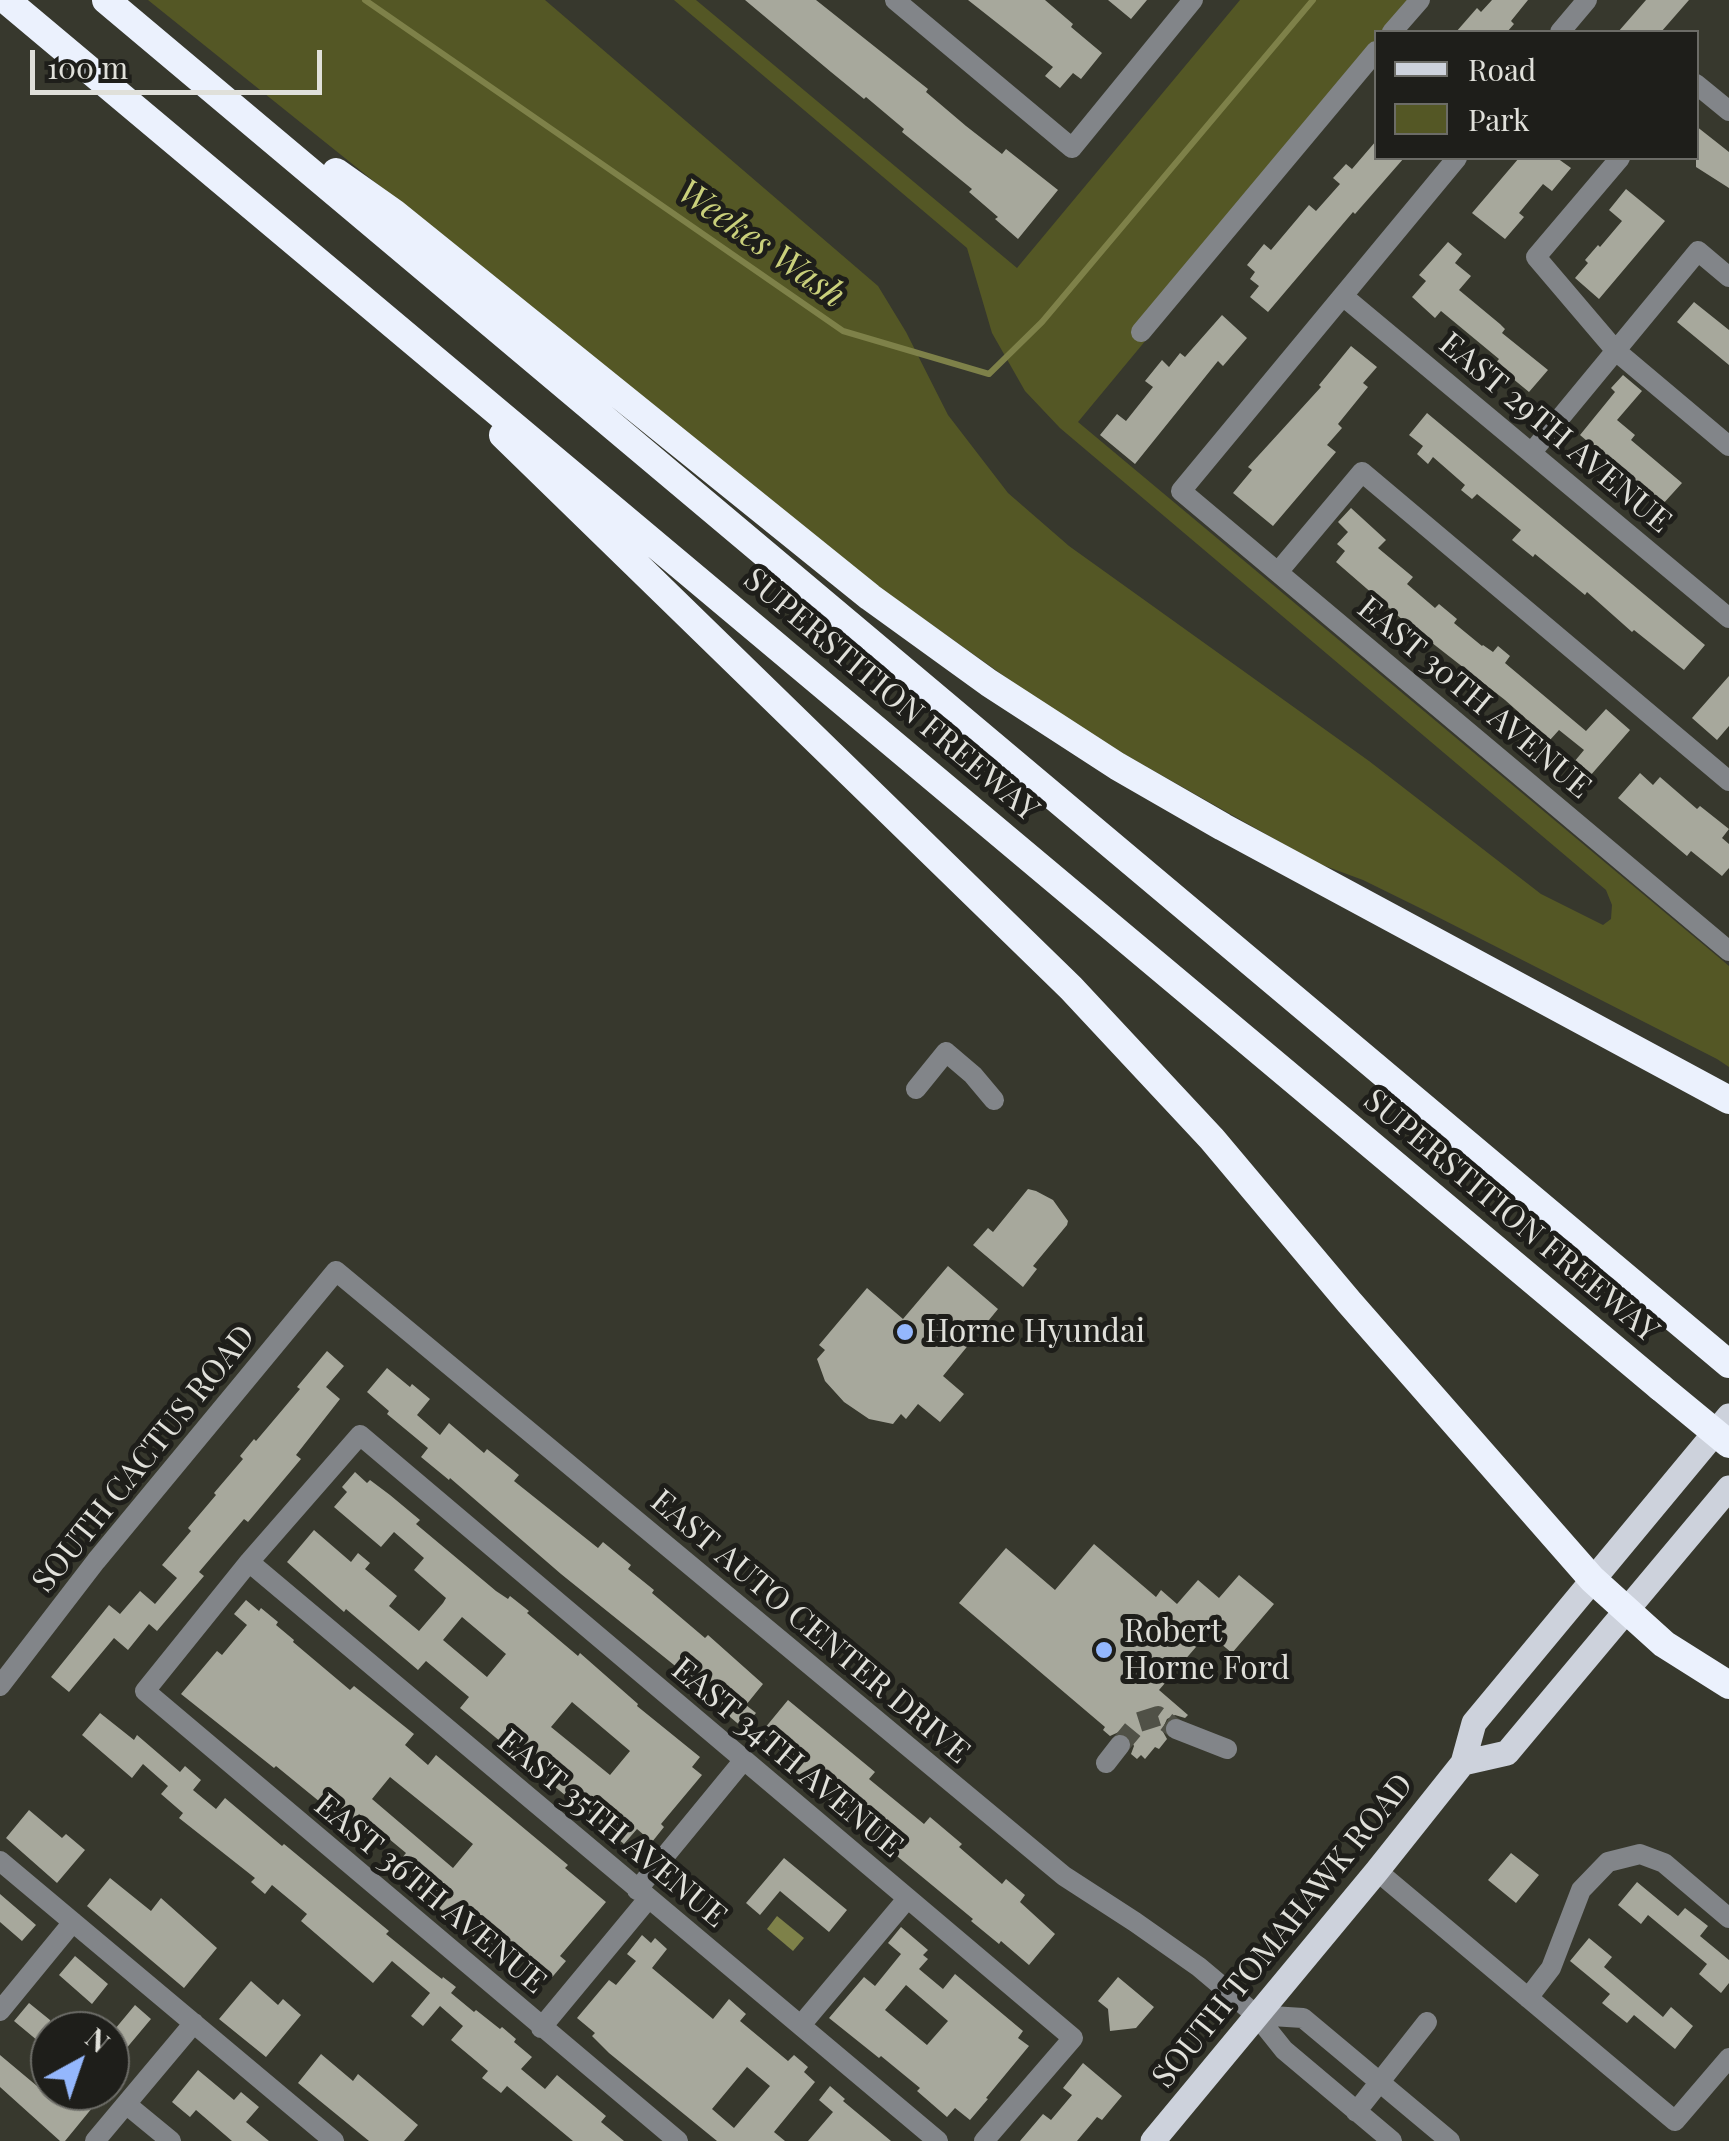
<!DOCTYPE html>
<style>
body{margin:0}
#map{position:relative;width:1729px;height:2141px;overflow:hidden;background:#37382d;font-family:"Playfair Display",serif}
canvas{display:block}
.legend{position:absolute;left:1374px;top:30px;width:325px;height:130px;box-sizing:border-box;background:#1e1e1a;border:2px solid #6c6c67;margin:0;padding:12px 18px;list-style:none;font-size:30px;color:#e0e0da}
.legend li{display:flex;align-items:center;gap:20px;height:50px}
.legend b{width:50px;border:2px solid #6c6c67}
.north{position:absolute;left:30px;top:2011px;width:100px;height:100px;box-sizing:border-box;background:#1e1e1a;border:2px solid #6c6c67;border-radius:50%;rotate:40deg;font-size:28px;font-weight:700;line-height:40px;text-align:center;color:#e0e0da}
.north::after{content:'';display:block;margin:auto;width:35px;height:45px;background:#94b7fd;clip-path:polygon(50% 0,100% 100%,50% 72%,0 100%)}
.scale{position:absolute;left:30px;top:50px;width:292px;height:45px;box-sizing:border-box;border:5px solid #e0e0da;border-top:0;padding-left:12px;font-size:30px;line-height:35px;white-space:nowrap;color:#e0e0da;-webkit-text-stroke:8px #1e1e1a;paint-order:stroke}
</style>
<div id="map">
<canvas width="1729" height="2141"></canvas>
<ul class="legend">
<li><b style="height:12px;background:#cdd2dc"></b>Road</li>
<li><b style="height:28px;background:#545725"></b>Park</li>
</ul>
<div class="north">N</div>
<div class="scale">100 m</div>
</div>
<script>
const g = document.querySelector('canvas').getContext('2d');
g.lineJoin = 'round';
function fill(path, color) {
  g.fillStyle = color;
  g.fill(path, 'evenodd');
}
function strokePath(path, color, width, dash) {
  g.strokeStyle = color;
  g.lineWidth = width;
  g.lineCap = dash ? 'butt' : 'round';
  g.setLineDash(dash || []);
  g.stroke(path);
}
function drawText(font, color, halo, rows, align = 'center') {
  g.font = font + ' "Playfair Display",serif';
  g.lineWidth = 10;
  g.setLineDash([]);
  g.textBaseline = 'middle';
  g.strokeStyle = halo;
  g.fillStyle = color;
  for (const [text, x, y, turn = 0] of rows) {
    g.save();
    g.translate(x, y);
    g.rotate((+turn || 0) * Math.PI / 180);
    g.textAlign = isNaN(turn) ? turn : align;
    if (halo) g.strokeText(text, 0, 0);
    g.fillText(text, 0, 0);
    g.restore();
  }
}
fill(new Path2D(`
 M148,0H545L878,286L906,332L948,415L1008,493L1069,546L1369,761L1541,894L1603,925L1611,919L1612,905L1606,890L1060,428L1025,391L992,333L967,248L674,0H696L1017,268L1240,0H1411L1383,32H1376V41L1135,329L1146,340L1078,422L1729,966V1067L1717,1059L1424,910L1363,880L1317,863L1117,750L1028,693L883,590Z`), '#545725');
fill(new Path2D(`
 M777,1916L804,1938L793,1951L767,1929Z`), '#7e8149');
strokePath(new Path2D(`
 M365,0L843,331L989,374L1042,322L1313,0`), '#7e8149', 6);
fill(new Path2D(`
 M745,0H816L928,89L926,92L966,126L1002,154L1006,149L1058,190L1018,239L995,219L998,217L969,192L972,189L902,132L904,129L866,97L864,99L831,72Z
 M968,0H1045L1073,24L1071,27L1102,53L1081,79L1073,73L1060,88L1045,76L1053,67Z
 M1108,0H1147L1131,19Z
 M1492,0H1528L1511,21L1514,24L1507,32H1456L1477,8L1481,12Z
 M1646,0H1689L1661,32H1618Z
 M1696,126L1729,152V188L1696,167Z
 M1376,141V158H1404L1355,214L1353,212L1268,312L1250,297L1259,286L1250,279L1255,272L1247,265L1264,244L1271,250L1309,205L1316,211L1340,184L1333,178L1346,164L1352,169Z
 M1519,158H1557L1571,168L1552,191L1543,184L1519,213L1524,217L1505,239L1472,213Z
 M1626,189L1665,221L1599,299L1575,278L1588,263L1585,260L1598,245L1600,247L1622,221L1609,210Z
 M1448,242L1462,254L1455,263L1471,276L1459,290L1500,324L1505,329L1502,333L1548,370L1529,392L1495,364L1499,359L1441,311L1435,318L1412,297L1426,281L1419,275Z
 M1694,302L1729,330V365L1677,322Z
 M1222,315L1247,338L1223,366L1218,361L1135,464L1100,435L1117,414L1126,421L1153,387L1145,381L1162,360L1169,367L1180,353L1185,357Z
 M1351,346L1377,367L1363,383L1368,387L1338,424L1342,428L1327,445L1336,452L1273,526L1233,493L1252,470L1248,467L1321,387L1319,385Z
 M1623,375L1642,391L1617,420L1635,435L1631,440L1682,483L1662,505L1580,435L1615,392L1611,388Z
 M1427,413L1705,645L1684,670L1634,630L1632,632L1587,592L1585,595L1535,554L1533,557L1512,540L1521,530L1477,494L1472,499L1461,490L1465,485L1433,457L1428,464L1417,454L1423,446L1409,435Z
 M1351,508L1386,540L1378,548L1413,577L1407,584L1435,608L1439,604L1457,619L1454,623L1482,646L1483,645L1493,652L1498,646L1510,656L1505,663L1586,731L1606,709L1630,730L1590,776L1574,762L1584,750L1559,730L1550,740L1505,700L1404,621L1336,562L1345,551L1337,544L1348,532L1338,522Z
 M1729,676V726L1717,740L1692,718Z
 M1640,773L1653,785L1660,777L1697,809L1700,806L1729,829L1722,838L1729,844V868L1722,876L1691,851L1687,856L1618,798Z
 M1028,1189L1036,1191L1053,1200L1068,1221L1067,1225L1033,1266L1037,1269L1023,1287L973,1245L988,1228L993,1232Z
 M948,1266L998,1309L943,1376L964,1394L940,1422L918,1404L906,1419L901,1414L893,1424L869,1419L844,1402L825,1381L817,1359L825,1350L819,1345L867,1288L903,1319Z
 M327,1351L344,1366L326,1387L340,1399L296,1455L301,1459L248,1522L244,1519L199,1572L204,1576L157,1631L149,1624L128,1650L114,1638L69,1692L51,1677L109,1605L120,1614L140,1591L155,1604L177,1578L162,1565L191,1531L188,1528L216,1495L214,1493L243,1459L240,1456L254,1439L256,1441L300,1389L297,1387Z
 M387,1368L410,1387L412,1384L430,1399L417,1415L440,1435L449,1423L484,1453L487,1449L519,1475L514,1481L598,1548L603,1542L631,1565L628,1569L654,1590L652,1593L705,1638L708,1635L763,1684L746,1705L756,1713L743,1728L677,1672L679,1669L561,1574L450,1478L449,1480L421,1457L428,1448L387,1414L389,1411L367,1392Z
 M355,1472L367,1483L370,1480L390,1495L420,1520L416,1524L496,1591L508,1599L510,1596L529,1611L527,1613L578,1656L580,1653L638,1704L637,1706L700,1757L692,1767L702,1775L661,1824L664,1827L652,1842L637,1829L624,1844L460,1708L469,1697L426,1661L418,1670L346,1609L344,1612L287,1562L314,1530L351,1562L358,1553L370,1563L365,1569L397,1596L389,1606L419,1631L443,1603L446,1598L414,1570L424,1558L394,1532L381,1547L334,1507L347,1492L342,1487ZM462,1617L506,1654L487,1677L443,1640ZM572,1702L630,1751L610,1775L551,1727Z
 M1094,1544L1156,1597L1161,1590L1177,1604L1198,1580L1219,1598L1239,1575L1274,1604L1232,1653L1208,1633L1159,1690L1188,1715L1185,1718L1175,1715L1167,1719L1162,1730L1167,1739L1159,1749L1155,1747L1145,1759L1141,1755L1137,1759L1131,1754L1134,1746L1129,1735L1121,1731L1110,1736L1103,1730L1105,1727L959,1603L1006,1548L1055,1590Z
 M246,1600L259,1611L261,1608L278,1622L276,1625L294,1640L293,1642L350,1690L354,1686L414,1734L405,1745L428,1765L436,1755L568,1865L565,1868L606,1902L560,1956L566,1961L548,1982L523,1961L515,1972L393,1869L406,1853L359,1814L346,1830L317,1806L320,1802L276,1766L274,1768L181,1694L217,1651L222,1655L247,1625L234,1614ZM390,1777L473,1844L453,1868L372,1799Z
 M788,1700L875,1772L869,1779L924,1824L930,1817L962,1844L959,1847L1002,1884L1006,1879L1025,1895L1020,1902L1055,1934L1029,1965L1001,1941L999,1944L971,1921L973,1919L788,1766L792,1761L760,1734Z
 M100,1713L134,1740L137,1735L180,1772L185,1766L201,1780L193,1790L216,1809L225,1798L282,1846L284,1844L389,1931L386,1934L429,1969L442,1979L443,1977L456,1987L451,1993L474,2012L476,2010L500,2029L502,2027L516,2039L514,2042L532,2057L521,2069L545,2089L557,2075L606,2116L601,2122L624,2141H573L507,2086L501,2093L482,2078L488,2071L451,2040L463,2026L440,2006L423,2026L411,2016L430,1993L392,1961L373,1983L301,1921L307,1914L272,1885L265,1894L251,1882L255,1878L179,1818L183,1813L161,1794L168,1786L143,1764L132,1778L82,1735Z
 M29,1810L62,1838L66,1834L85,1850L57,1883L6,1838Z
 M1511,1853L1539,1875L1516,1903L1488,1880Z
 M784,1858L847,1910L829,1932L780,1891L760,1915L746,1903Z
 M110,1878L151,1911L161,1898L217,1948L184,1988L87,1906Z
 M1637,1882L1678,1916L1685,1908L1708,1926L1700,1936L1729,1960V1983L1721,1993L1699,1974L1707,1964L1648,1915L1641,1924L1618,1905Z
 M0,1894L36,1925L22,1941L0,1922Z
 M901,1927L928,1950L923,1955L928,1959L919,1969L943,1989L955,1974L1023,2031L1018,2038L1029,2046L986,2098L988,2099L970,2120L955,2108L947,2117L917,2091L920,2088L881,2056L879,2058L829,2018L864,1977L875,1986L901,1954L888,1943ZM906,1985L948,2021L927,2045L885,2010Z
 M642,1935L651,1943L655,1938L667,1949L652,1968L713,2019L729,1999L746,2014L740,2021L788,2061L794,2055L808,2067L804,2072L815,2082L774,2132L785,2141H717L609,2053L592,2036L595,2033L577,2018L609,1980L616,1985L636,1961L627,1954ZM747,2067L770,2086L734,2128L712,2109Z
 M1589,1938L1612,1957L1604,1967L1663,2017L1671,2007L1693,2026L1675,2049L1634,2015L1627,2023L1602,2003L1610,1994L1570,1961Z
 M75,1956L108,1984L92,2004L59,1975Z
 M1118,1977L1154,2007L1136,2028L1110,2031L1108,2009L1098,2001Z
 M251,1981L278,2005L283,1999L301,2015L266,2057L219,2019Z
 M29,2003L50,2020V2051L14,2021Z
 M135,2005L151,2019L125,2050L110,2035Z
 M321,2054L353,2081L358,2074L418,2125L404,2141H369L298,2083Z
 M0,2055L43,2091H106L65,2141H60L0,2087Z
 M1083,2063L1122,2096L1102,2120L1097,2117L1077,2141H1020L1043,2114L1051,2120L1072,2095L1063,2088Z
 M198,2070L234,2100L241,2092L259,2107L246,2122L269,2141H232L196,2110L190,2117L172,2102Z
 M830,2086L845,2099L843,2101L891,2141H808L833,2112L819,2100Z`), '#a7a89c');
strokePath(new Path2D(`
 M1120,1745L1139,1722L1158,1716L1176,1729`), '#505147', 20, [20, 10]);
strokePath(new Path2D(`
 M895,0L1072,148L1193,0
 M1392,32L1420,0
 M1560,32L1587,0
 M1696,84L1729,111
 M1457,158L1181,491L1729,951
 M1620,158L1536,257L1616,351L1729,446
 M1343,296L1729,618
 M1141,332L1376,51
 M1532,452L1698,251L1729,277
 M1278,572L1362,472L1729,781
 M916,1089L946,1052L973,1075L994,1100
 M249,1562L938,2141
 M0,1686L96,1561L336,1271L1064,1876L1135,1922L1199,1967L1256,2015L1284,2050L1392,2141
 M1176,1729L1227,1749
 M1106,1763L1120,1745
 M0,1861L334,2141
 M1377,1871L1675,2121L1729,2058
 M637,1890L743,1761
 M1528,1998L1551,1968L1581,1890L1608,1862L1640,1854L1664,1863L1729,1918
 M0,2011L73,1922
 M1256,2015L1303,2018L1450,2141
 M801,2025L907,1899
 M541,2028L648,1899
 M126,2104L171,2141
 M1356,2112L1427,2022
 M95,2141L194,2023
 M678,2141L145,1691L249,1562L360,1435L1073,2038L984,2141`), '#828589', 20);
strokePath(new Path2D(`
 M1463,1763L1507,1753L1729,1488
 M1153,2141L1377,1871L1463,1763L1474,1723L1729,1416`), '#cdd2dc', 25);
strokePath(new Path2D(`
 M6,0L1660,1387
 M106,0L1729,1364
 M336,172L394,213L870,597L989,683L1117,766L1223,827L1729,1100
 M503,435L1071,988L1212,1139L1349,1302L1592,1579L1664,1644L1729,1685`), '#ebf1fd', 28);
strokePath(new Path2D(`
 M1660,1387L1729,1444`), '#ebf1fd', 28);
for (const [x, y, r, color] of [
 [905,1332,10,"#94b7fd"],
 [1104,1650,10,"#94b7fd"]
]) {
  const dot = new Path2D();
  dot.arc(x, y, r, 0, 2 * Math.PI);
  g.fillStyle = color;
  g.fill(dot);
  strokePath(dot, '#1e1e1a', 4);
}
drawText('32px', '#e0e0da', '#1e1e1a', [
 ["EAST 29TH AVENUE",1555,433,40],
 ["SUPERSTITION FREEWAY",891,695,40],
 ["EAST 30TH AVENUE",1474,698,40],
 ["SUPERSTITION FREEWAY",1511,1216,40],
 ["SOUTH CACTUS ROAD",144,1459,-51],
 ["EAST AUTO CENTER DRIVE",810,1627,40],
 ["EAST 34TH AVENUE",787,1758,40],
 ["EAST 35TH AVENUE",612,1829,40],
 ["EAST 36TH AVENUE",430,1894,40],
 ["SOUTH TOMAHAWK ROAD",1283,1931,-51]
]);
drawText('32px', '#e0e0da', '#1e1e1a', [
 ["Horne Hyundai",925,1332],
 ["Robert",1124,1632],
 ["Horne Ford",1124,1669]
], 'left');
drawText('italic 35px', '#cad07b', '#1e1e1a', [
 ["Weekes Wash",761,244,35]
]);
</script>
